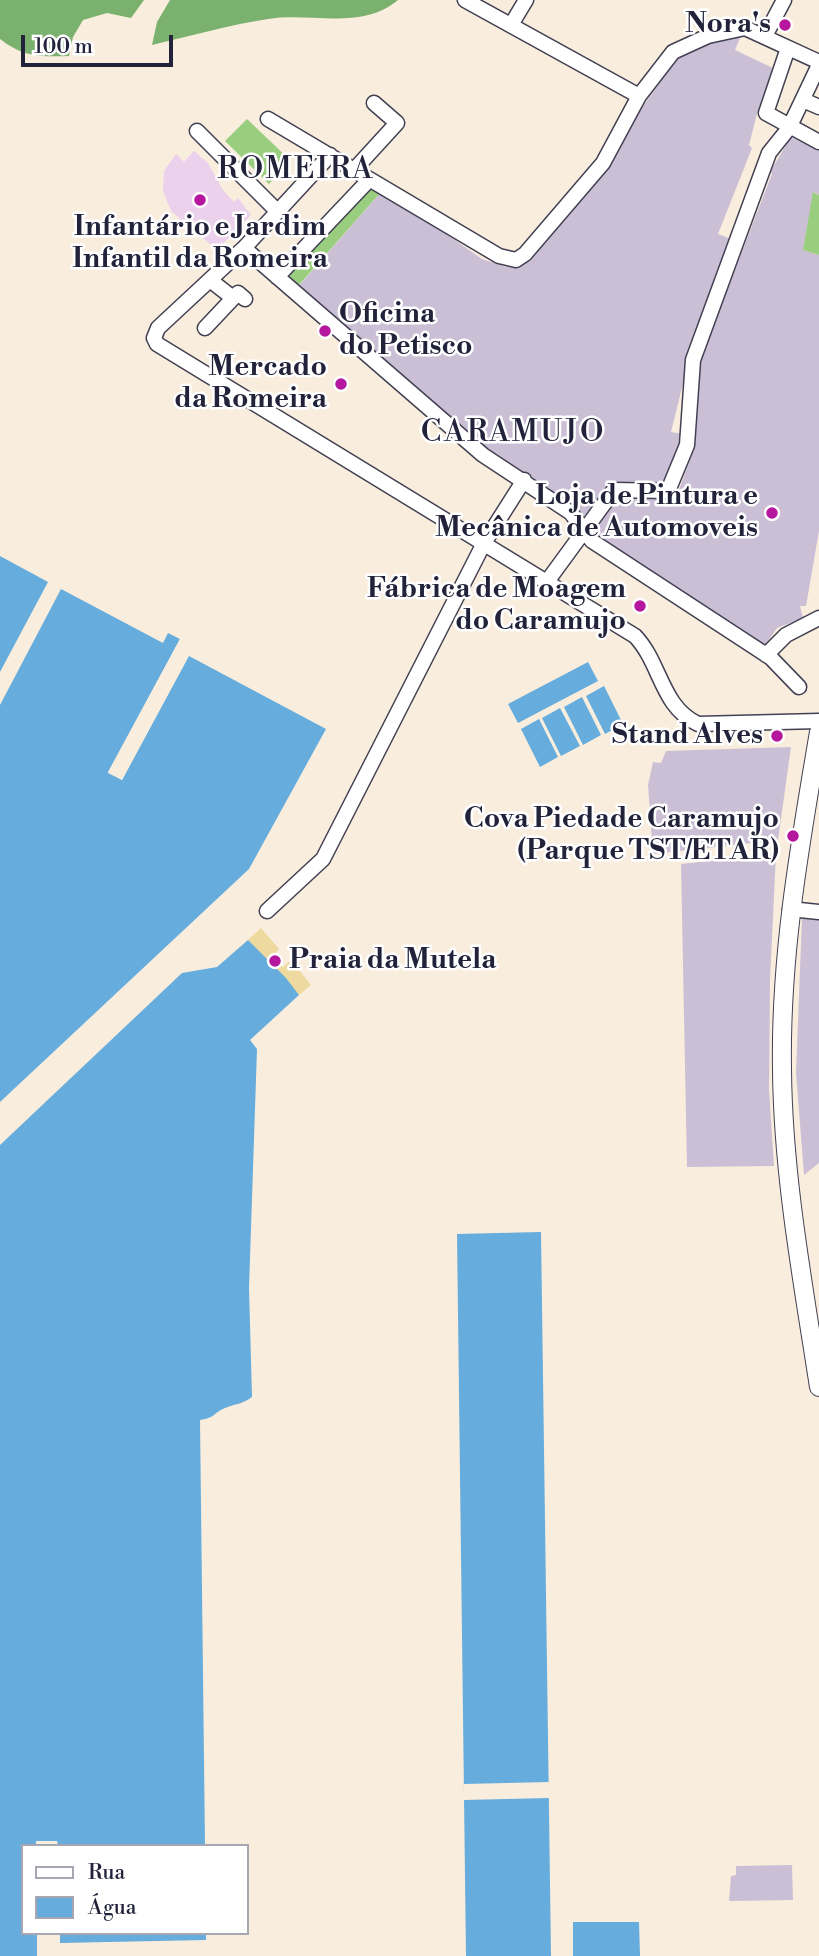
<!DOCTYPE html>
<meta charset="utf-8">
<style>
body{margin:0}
#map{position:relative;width:819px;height:1956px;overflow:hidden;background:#f9edde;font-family:"Libre Bodoni",serif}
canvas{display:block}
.legend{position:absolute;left:21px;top:1844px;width:228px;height:91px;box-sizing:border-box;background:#fff;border:2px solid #a7a7b1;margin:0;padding:9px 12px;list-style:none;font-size:21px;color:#22223b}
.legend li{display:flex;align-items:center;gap:14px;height:35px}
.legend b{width:35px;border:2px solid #a7a7b1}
.scale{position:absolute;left:21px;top:35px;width:152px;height:32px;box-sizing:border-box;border:4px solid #22223b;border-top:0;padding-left:9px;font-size:21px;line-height:24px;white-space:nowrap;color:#22223b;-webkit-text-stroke:5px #fff;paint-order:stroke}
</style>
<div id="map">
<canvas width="819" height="1956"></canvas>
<ul class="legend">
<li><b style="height:9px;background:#fff"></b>Rua</li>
<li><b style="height:19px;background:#66acdc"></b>Água</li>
</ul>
<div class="scale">100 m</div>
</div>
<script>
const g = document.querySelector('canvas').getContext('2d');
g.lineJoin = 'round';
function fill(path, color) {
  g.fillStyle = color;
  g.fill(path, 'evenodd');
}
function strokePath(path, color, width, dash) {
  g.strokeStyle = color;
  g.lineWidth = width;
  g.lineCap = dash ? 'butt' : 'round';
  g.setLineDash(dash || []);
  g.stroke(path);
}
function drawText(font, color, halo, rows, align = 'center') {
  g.font = font + ' "Libre Bodoni",serif';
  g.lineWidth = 5;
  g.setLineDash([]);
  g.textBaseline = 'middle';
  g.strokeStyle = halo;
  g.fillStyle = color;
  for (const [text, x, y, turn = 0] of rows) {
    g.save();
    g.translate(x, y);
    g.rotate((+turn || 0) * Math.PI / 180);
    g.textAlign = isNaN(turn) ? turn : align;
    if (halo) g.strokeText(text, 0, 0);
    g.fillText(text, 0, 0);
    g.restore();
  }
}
fill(new Path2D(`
 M194,151L208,163L223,190L234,202L238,198L251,215L217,250L171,211L163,191L164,171L176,154L184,162Z`), '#ebd1eb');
fill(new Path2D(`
 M743,31L735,50L775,69L763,110H758L749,145L752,148L718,234L731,239L690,355L671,432L683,434L670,479L662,485L611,481L586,517L497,454L486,452L297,288L380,193L412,210L482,259L506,267L530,261L613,162L633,120L685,48Z
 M791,137L819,149V195L814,192L803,250L819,255V531L806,606H800L803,618L777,628L764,647L590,531L616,498L626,494L677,495L692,454L698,365L772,174L770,172Z
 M791,747L778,840L653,854L648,785L653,762L661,763L666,751Z
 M776,854L770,980L769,1089L774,1166L687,1167L681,864Z
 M802,917L819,919V1163L804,1175L796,1073Z
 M792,1865L793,1900L729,1901L731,1876L736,1875V1866Z`), '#cbbfd5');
fill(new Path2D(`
 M247,119L291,161L269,184L225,141Z
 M370,188L380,193L299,285L288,275Z
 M813,192L819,195V255L803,250Z`), '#9ace7f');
fill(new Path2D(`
 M0,0H144L131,18L107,13L83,20L73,37L69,56C41,57 23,57 0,39Z
 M170,0H398C361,31 310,12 268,19C229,25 190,36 152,45L157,22Z`), '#7bb16e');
fill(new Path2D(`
 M261,928L279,949L275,954L280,960L278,963L283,967L291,960L311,985L299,995L248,940Z`), '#eeda9e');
fill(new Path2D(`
 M0,556L48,582L0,672Z
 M61,589L163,643L168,633L180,639L108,772L122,780L189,656L326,729L249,869L0,1102V705Z
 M588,662L598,681L518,723L508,704Z
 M604,686L623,724L605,734L586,696Z
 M582,697L601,735L583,745L564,707Z
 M560,708L580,746L561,756L542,718Z
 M539,719L558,757L540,767L521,729Z
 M248,940L286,978L299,995L250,1040L257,1049L249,1288L252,1397C243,1404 235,1404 225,1408C213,1413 215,1418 200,1420L205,1846H58L57,1841H36V1846H23V1933H37V1956H0V1145L182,973L217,967Z
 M541,1232L551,1956H466L457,1234Z
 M573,1922H639L640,1956H573Z
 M60,1933H206V1940L60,1943Z`), '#66acdc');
fill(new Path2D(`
 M180,639L183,640L113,771L121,776L186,654L190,653L122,780L108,773Z
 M549,1782V1798L464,1800V1784Z`), '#f9edde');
const minor = new Path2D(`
 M465,0L639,96
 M511,25L526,0
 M765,36L784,0
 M788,48L766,113L819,142
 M803,100L819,107
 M268,119L499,256L516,260L525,254L603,163L639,96L673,52L708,36L745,28L819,62
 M197,131L278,212
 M330,155L244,248L158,328L154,338L157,344L635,636C661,663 661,707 698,724L819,721
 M354,170L397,123L374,103
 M244,248L483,455L571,513L592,541L771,658L799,687
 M277,277L369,180
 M210,280L233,298
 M205,328L238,293L245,299
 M546,583L614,490L668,491L687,445L693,360L769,153L789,128L819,65
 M766,655L786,635L819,618
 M790,909L819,912
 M267,911L323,859L484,543L524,480`);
const major = new Path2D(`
 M819,732C800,844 780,955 782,1070C783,1176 803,1283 819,1387`);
strokePath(minor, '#424053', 17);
strokePath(major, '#424053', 20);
strokePath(minor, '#fff', 14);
strokePath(major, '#fff', 18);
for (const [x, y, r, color] of [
 [785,25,7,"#b5179e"],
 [200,200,7,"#b5179e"],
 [325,331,7,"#b5179e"],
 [341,384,7,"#b5179e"],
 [772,513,7,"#b5179e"],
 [640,606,7,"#b5179e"],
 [777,736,7,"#b5179e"],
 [793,836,7,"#b5179e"],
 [275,961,7,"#b5179e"]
]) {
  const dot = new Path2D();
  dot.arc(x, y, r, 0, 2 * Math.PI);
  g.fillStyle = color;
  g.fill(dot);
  strokePath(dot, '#fff', 2.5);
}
drawText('bold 28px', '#22223b', '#fff', [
 ["Nora's",771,25],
 ["Infantário e Jardim",200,228,"center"],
 ["Infantil da Romeira",200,260,"center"],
 ["Oficina",339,315,"left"],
 ["do Petisco",339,347,"left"],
 ["Mercado",327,368],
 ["da Romeira",327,400],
 ["Loja de Pintura e",758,497],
 ["Mecânica de Automoveis",758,529],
 ["Fábrica de Moagem",626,590],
 ["do Caramujo",626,622],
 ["Stand Alves",763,736],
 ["Cova Piedade Caramujo",779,820],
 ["(Parque TST/ETAR)",779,852],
 ["Praia da Mutela",289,961,"left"]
], 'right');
g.letterSpacing = '2px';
drawText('30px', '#22223b', '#fff', [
 ["ROMEIRA",296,171],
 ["CARAMUJO",513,434]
]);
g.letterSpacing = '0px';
</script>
